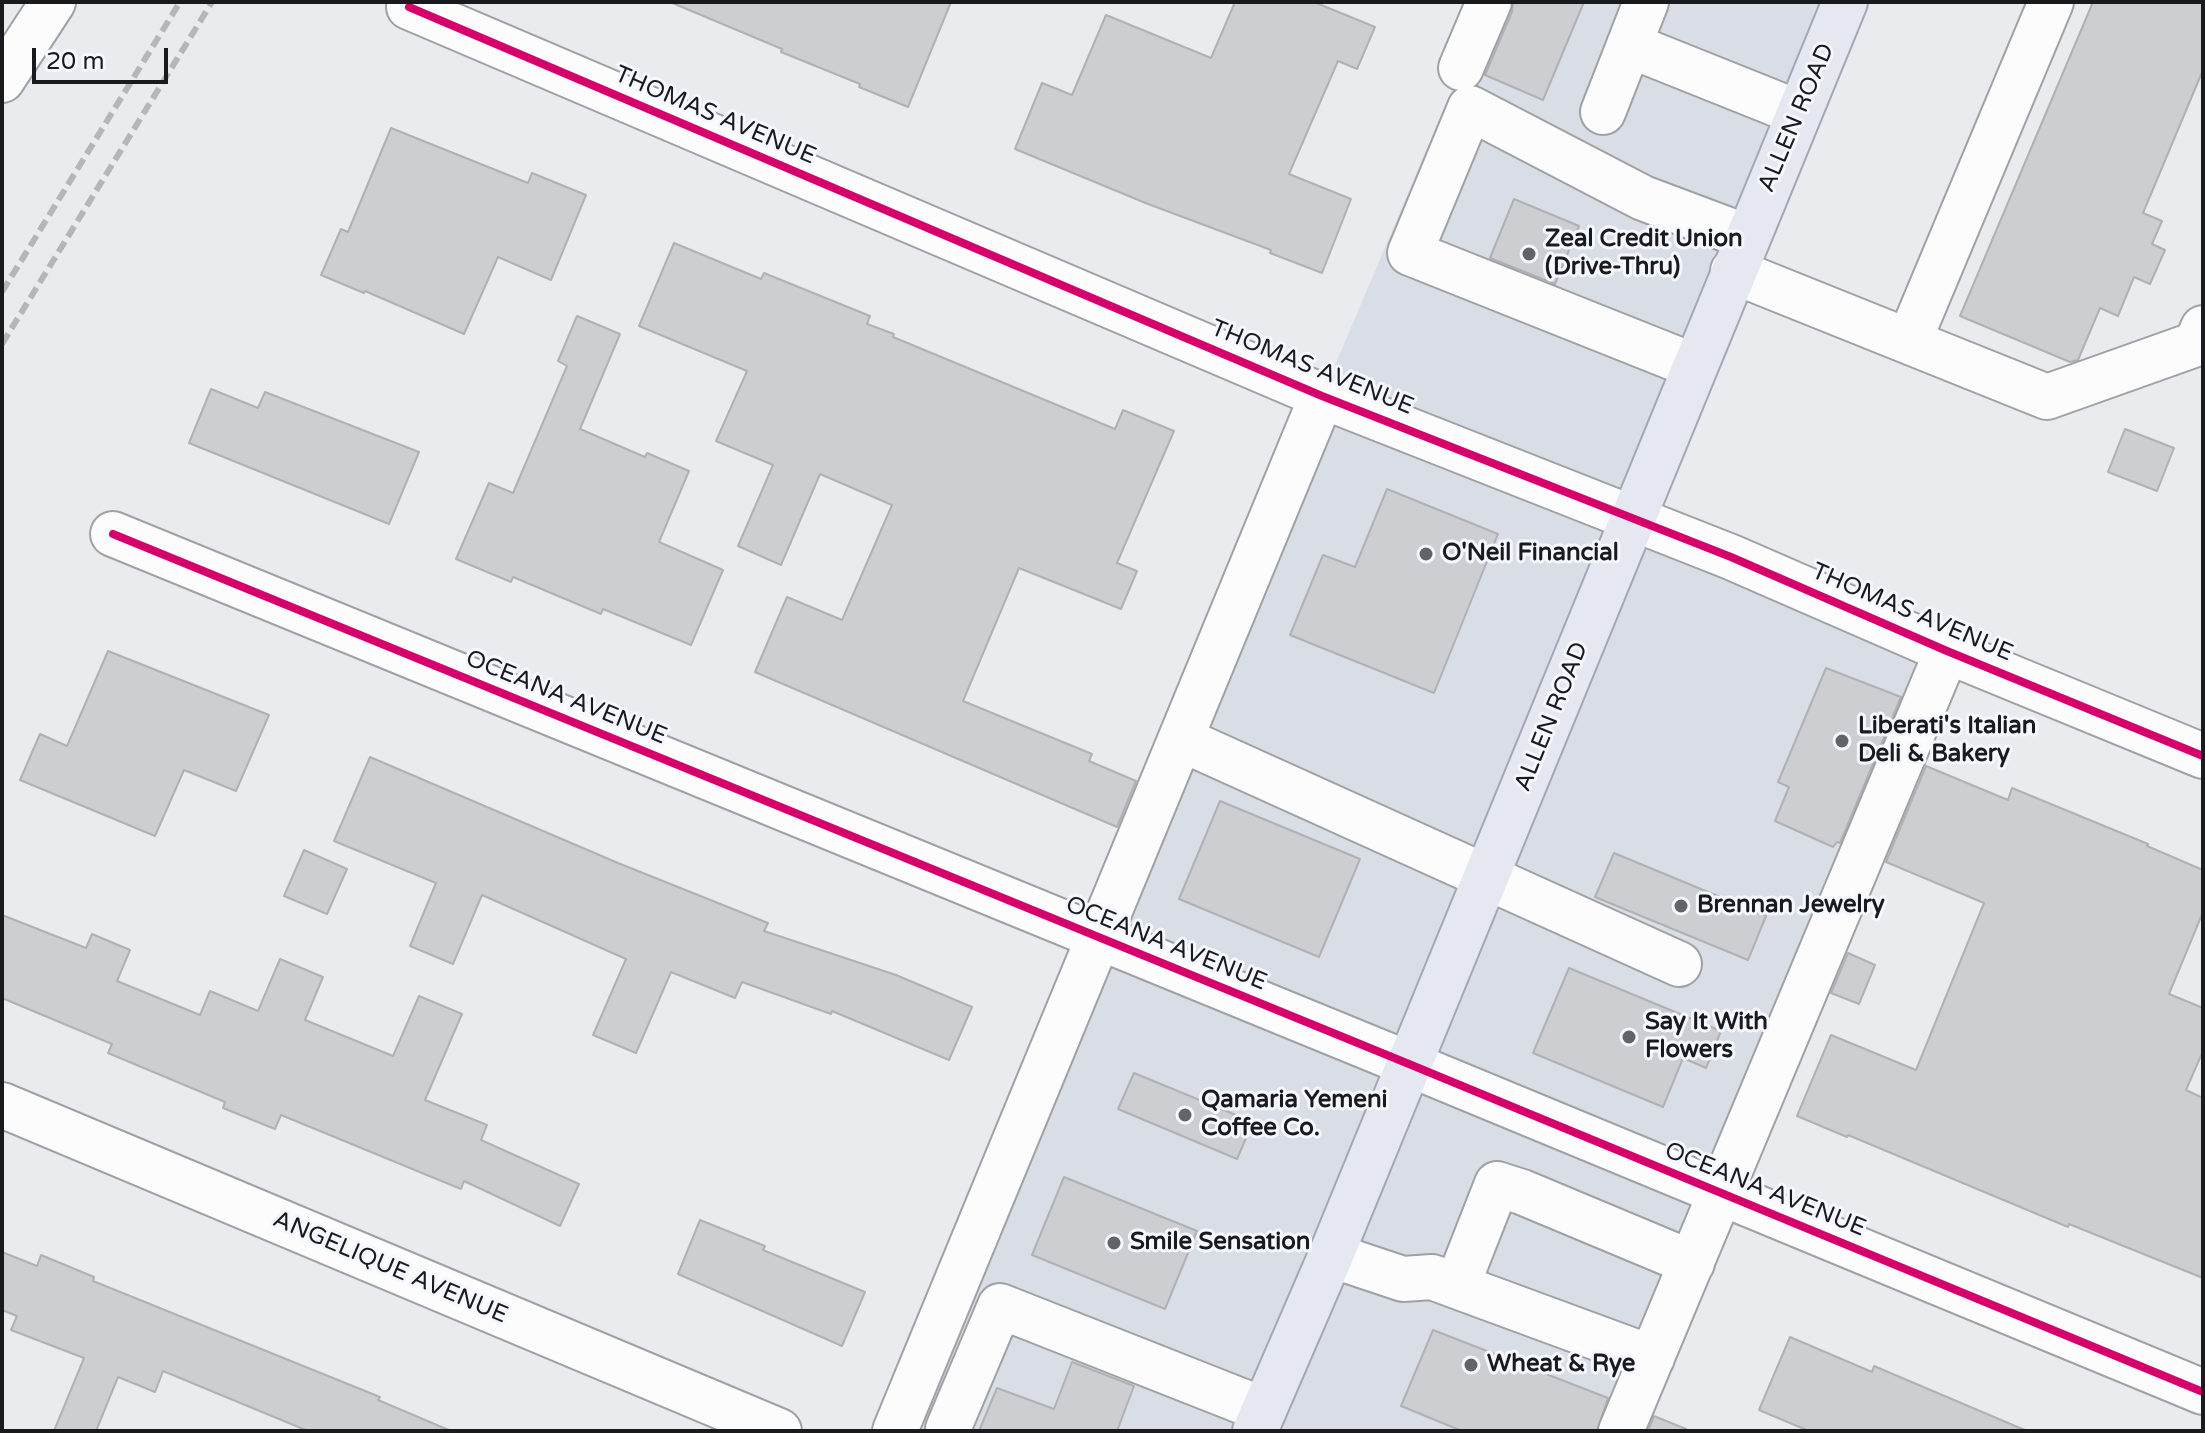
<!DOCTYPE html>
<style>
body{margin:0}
#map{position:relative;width:2205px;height:1433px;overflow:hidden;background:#e9ebef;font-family:"Varela Round",sans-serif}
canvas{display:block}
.frame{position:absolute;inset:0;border:4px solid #191a1d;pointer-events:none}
.scale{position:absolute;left:32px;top:48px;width:136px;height:36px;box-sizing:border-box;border:4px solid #191a1d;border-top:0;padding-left:10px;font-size:24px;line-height:28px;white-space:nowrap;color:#191a1d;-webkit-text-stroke:6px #f4f7fe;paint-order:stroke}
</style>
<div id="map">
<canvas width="2205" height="1433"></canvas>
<div class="frame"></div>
<div class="scale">20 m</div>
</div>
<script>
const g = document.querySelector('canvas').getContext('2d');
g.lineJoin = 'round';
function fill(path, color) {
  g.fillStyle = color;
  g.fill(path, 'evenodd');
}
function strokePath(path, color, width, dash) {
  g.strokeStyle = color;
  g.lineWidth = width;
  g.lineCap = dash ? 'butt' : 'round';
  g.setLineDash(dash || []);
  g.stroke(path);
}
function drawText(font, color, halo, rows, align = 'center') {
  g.font = font + ' "Varela Round",sans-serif';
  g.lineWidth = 6;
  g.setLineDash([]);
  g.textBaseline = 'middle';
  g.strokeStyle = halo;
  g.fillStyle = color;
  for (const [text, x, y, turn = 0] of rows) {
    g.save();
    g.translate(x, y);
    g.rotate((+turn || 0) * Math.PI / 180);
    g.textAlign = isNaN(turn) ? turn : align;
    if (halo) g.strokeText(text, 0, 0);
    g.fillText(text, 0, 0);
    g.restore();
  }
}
fill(new Path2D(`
 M1489,2H1845L1634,517L1947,651L1621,1431H895L1322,396Z`), '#d9dee6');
const building = new Path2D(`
 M670,2H951L908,107L859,87L860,84L781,52L782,49Z
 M1235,2H1314L1375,27L1357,69L1338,61L1289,174L1351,199L1322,273L1270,253L1271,250L1148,204L1015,149L1042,83L1072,95L1106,15L1211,58Z
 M1513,2H1584L1543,100L1485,75L1512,12Z
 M2093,2H2203V70L2143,213L2162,221L2152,244L2165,250L2150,284L2134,277L2118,316L2100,308L2078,360L2070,362L1960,316Z
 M391,128L528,183L532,173L586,195L551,280L498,257L464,334L365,291L364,293L321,275L341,229L348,232Z
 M1514,199L1579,226L1555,284L1490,258Z
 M674,243L761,279L764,273L870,316L867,324L894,334L893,337L1115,429L1123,410L1174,431L1117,563L1137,571L1121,609L1019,568L963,701L1092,754L1089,761L1136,781L1117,827L755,672L787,597L842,620L892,505L820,474L781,565L738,546L773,465L716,441L747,371L639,326Z
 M577,316L620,334L580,429L645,457L647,453L689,471L659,542L723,570L691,645L603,609L601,614L513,577L511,582L456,559L489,483L513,493L567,366L558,361Z
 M211,389L258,408L265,392L419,452L389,524L189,443Z
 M2125,429L2174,448L2157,491L2108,472Z
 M1387,489L1498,534L1434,693L1290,635L1323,555L1355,567Z
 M108,651L269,715L236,791L184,770L155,836L20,780L40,734L67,746Z
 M1826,668L1901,697L1840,843L1837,842L1833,847L1775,821L1789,787L1778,782Z
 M370,757L618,863L768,923L764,931L896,975L972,1007L949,1060L832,1011L831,1014L742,982L735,998L671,972L636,1053L593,1035L626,959L482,895L453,964L410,946L436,883L334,841Z
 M1926,766L2008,800L2012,788L2148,844L2147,846L2203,870V912L2169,994L2203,1008V1051L2186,1090L2203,1098V1278L2069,1224L2068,1227L1848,1135L1847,1137L1797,1116L1831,1035L1916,1070L1984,903L1886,862Z
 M1220,801L1360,859L1319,957L1179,899Z
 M304,850L347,869L327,914L284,896Z
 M1614,853L1766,916L1748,960L1595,897Z
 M2,915L86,948L92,934L130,950L117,981L200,1015L210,991L258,1011L280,959L323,977L305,1020L393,1056L419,996L462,1014L425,1100L487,1125L481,1140L579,1184L560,1226L464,1181L461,1189L281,1115L275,1129L223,1108L225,1102L108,1053L112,1044L2,998Z
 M1848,953L1875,965L1859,1004L1831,993Z
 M1569,968L1721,1031L1706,1068L1683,1058L1663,1107L1533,1053Z
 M1134,1073L1253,1122L1237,1159L1118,1109Z
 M1064,1177L1197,1231L1165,1309L1032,1255Z
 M700,1220L765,1246L763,1250L865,1292L842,1346L678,1274Z
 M2,1252L37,1266L41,1255L94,1277L93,1281L380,1397L378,1400L451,1431H308L163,1371L155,1392L118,1377L96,1431H54L84,1358L11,1330L17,1316L2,1310Z
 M1433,1330L1608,1398L1597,1431H1462L1401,1406Z
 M1790,1337L1872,1372L1874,1366L2027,1431H1809L1759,1410Z
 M1072,1362L1134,1386L1117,1431H979L997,1388L1054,1409Z
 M1654,1416L1686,1429L1685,1431H1648Z`);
fill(building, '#cdced2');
strokePath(building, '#afb1b4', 2);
const minor = new Path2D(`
 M409,7L1322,396L1731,557L1947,651L2203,756
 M1629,45L1799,113
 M1461,68L1489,2
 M2,80L53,2
 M1603,112L1646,2
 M1733,271L2047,397L2196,344L2203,328
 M1909,341L2051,2
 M1694,366L1410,253L1470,108L1643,198L1747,237
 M113,534L1409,1064L2203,1392
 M1181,739L1679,964
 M2,1105L779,1431
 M1331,1255L1403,1279L1432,1277L1652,1358
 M1457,1286L1497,1184L1522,1192L1692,1263
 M948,1429L1000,1306L1264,1410
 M895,1431L1322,396
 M1621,1431L1947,651`);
const major = new Path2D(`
 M1255,1431L1331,1255L1845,2`);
strokePath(minor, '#9fa1a4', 48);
strokePath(major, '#a2a7b5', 48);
strokePath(minor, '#fcfcfd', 44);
strokePath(major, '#e5e8f0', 44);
strokePath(new Path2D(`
 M2,292L180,2
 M2,344L212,2`), '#b6b6b8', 6, [12, 6]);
strokePath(new Path2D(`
 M409,7L1322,396L1731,557L1947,651L2203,756
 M113,534L1409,1064L2203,1392`), '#d6006c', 8);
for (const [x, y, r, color] of [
 [1529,254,8,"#626366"],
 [1426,554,8,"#626366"],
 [1842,741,8,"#626366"],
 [1681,906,8,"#626366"],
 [1629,1037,8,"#626366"],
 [1185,1115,8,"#626366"],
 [1114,1243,8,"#626366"],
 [1471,1365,8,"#626366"]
]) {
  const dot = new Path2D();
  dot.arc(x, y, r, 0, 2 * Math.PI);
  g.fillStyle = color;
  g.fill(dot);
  strokePath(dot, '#f4f7fe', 3);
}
drawText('24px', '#191a1d', '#f4f7fe', [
 ["THOMAS AVENUE",715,116,23],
 ["ALLEN ROAD",1797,118,-67],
 ["THOMAS AVENUE",1312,368,22],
 ["THOMAS AVENUE",1912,613,23],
 ["OCEANA AVENUE",566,698,22],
 ["ALLEN ROAD",1552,717,-68],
 ["OCEANA AVENUE",1166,944,22],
 ["OCEANA AVENUE",1765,1190,22],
 ["ANGELIQUE AVENUE",390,1268,23]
]);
drawText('bold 24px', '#191a1d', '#f4f7fe', [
 ["Zeal Credit Union",1545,240],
 ["(Drive-Thru)",1545,268],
 ["O'Neil Financial",1442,554],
 ["Liberati's Italian",1858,727],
 ["Deli & Bakery",1858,755],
 ["Brennan Jewelry",1697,906],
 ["Say It With",1645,1023],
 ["Flowers",1645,1051],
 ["Qamaria Yemeni",1201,1101],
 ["Coffee Co.",1201,1129],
 ["Smile Sensation",1130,1243],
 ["Wheat & Rye",1487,1365]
], 'left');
</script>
